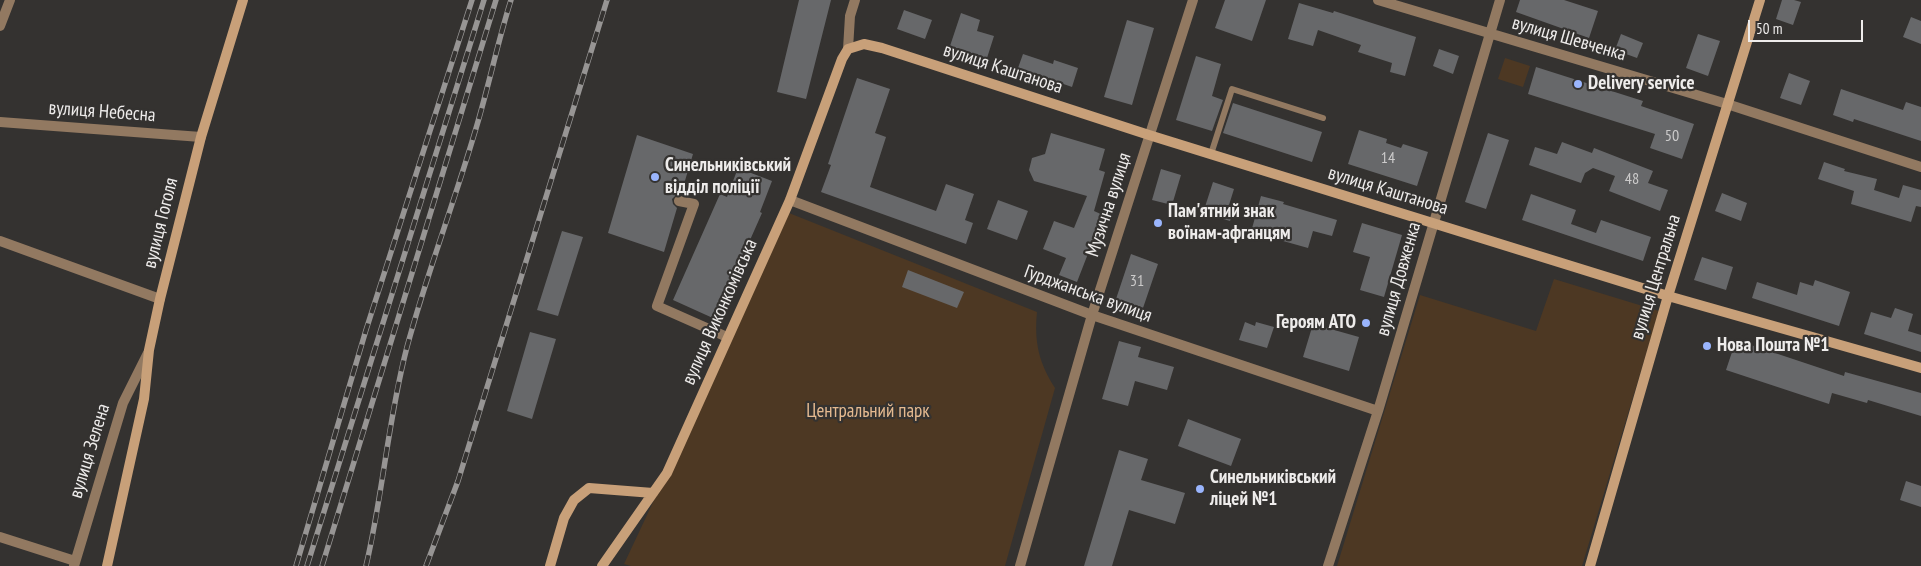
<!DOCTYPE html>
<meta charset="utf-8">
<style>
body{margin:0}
#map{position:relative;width:1921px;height:566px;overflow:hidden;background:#343230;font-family:"PT Sans Narrow",sans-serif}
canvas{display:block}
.scale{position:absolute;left:1748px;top:20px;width:115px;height:22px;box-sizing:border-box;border:2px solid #eeeceb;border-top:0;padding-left:6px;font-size:15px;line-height:18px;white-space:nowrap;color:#eeeceb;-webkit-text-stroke:4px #343230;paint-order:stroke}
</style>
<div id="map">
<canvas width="1921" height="566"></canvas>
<div class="scale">50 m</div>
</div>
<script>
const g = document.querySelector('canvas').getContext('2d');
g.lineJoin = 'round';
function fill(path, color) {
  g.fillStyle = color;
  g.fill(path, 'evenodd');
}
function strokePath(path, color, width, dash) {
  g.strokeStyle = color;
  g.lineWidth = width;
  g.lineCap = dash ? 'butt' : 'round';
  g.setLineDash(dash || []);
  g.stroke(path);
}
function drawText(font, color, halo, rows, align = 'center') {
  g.font = font + ' "PT Sans Narrow",sans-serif';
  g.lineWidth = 4.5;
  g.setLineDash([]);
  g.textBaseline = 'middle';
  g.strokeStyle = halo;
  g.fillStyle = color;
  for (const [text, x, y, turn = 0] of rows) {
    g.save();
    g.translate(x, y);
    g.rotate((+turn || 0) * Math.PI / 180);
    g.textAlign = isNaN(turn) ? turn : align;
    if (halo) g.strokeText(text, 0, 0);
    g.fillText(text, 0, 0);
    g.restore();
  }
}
fill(new Path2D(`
 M1505,58L1530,66L1523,87L1498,79Z
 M789,213L1037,312C1034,342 1039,363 1055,388L1005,566H631L624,564Z
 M1554,279L1659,311L1582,566H1337L1420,295L1536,331Z`), '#4d3823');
fill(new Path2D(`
 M799,0H831L806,99L777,92Z
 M1225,0H1266L1252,41L1215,28Z
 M1520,0H1564L1598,11L1589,38L1516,12Z
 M1782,0H1794L1801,2L1793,25L1776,19Z
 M1299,3L1333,13L1334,11L1416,37L1405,76L1390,72L1392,63L1358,52L1361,45L1318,30L1313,46L1288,39Z
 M904,10L932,20L925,39L897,29Z
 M961,13L980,20L977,31L994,36L987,58L950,46Z
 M1911,17L1921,21V44L1903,37Z
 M1127,20L1154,28L1132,105L1104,97Z
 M1621,34L1643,43L1637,58L1615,50Z
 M1698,34L1720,41L1708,76L1686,68Z
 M1439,49L1459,56L1453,74L1433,66Z
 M1023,54L1053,64L1054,60L1078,68L1072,87L1018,68Z
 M1196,56L1221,64L1212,96L1223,100L1212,131L1176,120Z
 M1536,67L1643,101L1641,106L1694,124L1682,159L1650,148L1655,134L1528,94Z
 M1789,73L1810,81L1801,105L1780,98Z
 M857,78L890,89L875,133L886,137L870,187L936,211L946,184L974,194L965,220L973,223L966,244L821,192L831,165L828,164Z
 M1841,89L1903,110L1906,102L1921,107V141L1854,119L1853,122L1833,115Z
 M1233,103L1322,132L1312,162L1223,133Z
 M1359,130L1387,139L1386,143L1401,148L1403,144L1428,152L1417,186L1348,164Z
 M1051,133L1105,149L1099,170L1105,172L1094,211L1103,215L1077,282L1059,275L1066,258L1043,249L1054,221L1074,228L1087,196L1034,181L1029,170L1032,158L1045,154Z
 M1488,133L1509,140L1486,209L1465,202Z
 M637,135L693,154L681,194L676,195L672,199L673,204L677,208L664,252L608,233Z
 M1562,142L1592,153L1594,148L1653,171L1648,183L1668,190L1660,211L1609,191L1615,176L1593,168L1585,173L1581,183L1529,165L1535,147L1557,154Z
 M1824,162L1845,169L1844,171L1877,179L1874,190L1899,198L1903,185L1921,190V207L1916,206L1911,222L1851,204L1854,191L1818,179Z
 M738,168L772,181L760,212L762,213L715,319L673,300L720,194L727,197Z
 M1161,169L1181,175L1172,205L1152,200Z
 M1213,182L1234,189L1229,205L1235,207L1230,221L1203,213Z
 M1722,193L1747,203L1741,221L1715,211Z
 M1531,194L1576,210L1571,224L1596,233L1601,220L1651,237L1643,261L1522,220Z
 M1261,196L1284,202L1283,204L1337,220L1332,236L1313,231L1308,248L1251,232Z
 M998,200L1028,211L1017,240L987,229Z
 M1362,223L1402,235L1384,297L1360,290L1370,257L1353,252Z
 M562,231L583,237L558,316L537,310Z
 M1131,254L1158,264L1143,308L1116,299Z
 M1702,257L1733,267L1726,290L1694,280Z
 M908,270L964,292L957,308L902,287Z
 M1815,280L1850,292L1839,326L1752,298L1757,282L1797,295L1800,282L1813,286Z
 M1895,308L1913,314L1908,331L1921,335V352L1864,334L1871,312L1891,318Z
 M1245,322L1255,326L1256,322L1274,327L1267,348L1239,340Z
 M1313,324L1359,337L1349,371L1303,357Z
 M530,332L556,339L532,419L507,411Z
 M1736,340L1844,376L1845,372L1921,393V416L1868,400L1867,403L1832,393L1829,404L1726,370Z
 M1119,341L1141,347L1138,357L1174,367L1167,390L1135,381L1128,406L1102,399Z
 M1188,419L1241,439L1231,466L1178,446Z
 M1119,450L1148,459L1141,480L1185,493L1175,524L1129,510L1112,566H1084Z
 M1906,481L1921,486V507L1900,500Z`), '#67686a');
strokePath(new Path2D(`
 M1211,154L1232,89L1323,118`), '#927961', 6);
strokePath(new Path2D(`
 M1378,0L1727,104L1921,167
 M0,26L10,0
 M848,49L850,16L855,0
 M0,122L201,137
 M790,200L1092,315L1378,411
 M679,201L694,204L657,306L727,337
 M0,241L160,299
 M0,537L75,561
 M74,566L123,403L148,353
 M1020,566L1092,315L1193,0
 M1328,566L1378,411L1500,0`), '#927961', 10);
strokePath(new Path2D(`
 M107,566L144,399L149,350L160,299L201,137L243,0
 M550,566L564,518L574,500L589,488L653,493
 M602,566L667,473L790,200L842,59L848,49L864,44L882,48L1149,135L1668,296L1921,368
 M1590,566L1668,296L1760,0`), '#c8a079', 10);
const rail = new Path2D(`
 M296,566L366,330L472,0
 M307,566L484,0
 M322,566L496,0
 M366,566C383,494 388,419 407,347C426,276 453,206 474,135C488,90 497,44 511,0
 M426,566L458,481L607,0`);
strokePath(rail, '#979594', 5.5);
strokePath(rail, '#343230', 4, [11]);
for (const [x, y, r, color] of [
 [1578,84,5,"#9ab5fd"],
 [655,177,5,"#9ab5fd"],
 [1158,223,5,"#9ab5fd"],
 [1366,323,5,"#9ab5fd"],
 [1707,346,5,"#9ab5fd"],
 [1200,489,5,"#9ab5fd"]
]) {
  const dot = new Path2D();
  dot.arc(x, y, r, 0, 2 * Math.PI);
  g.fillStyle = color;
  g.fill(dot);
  strokePath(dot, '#343230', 2);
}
drawText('16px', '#cccbcb', null, [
 ["50",1672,136],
 ["14",1388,158],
 ["48",1632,179],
 ["31",1137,281]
]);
drawText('19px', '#eeeceb', '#343230', [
 ["вулиця Шевченка",1569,39,16],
 ["вулиця Каштанова",1003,69,18],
 ["вулиця Небесна",102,112,4],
 ["вулиця Каштанова",1388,191,17],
 ["Музична вулиця",1109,205,-72],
 ["вулиця Гоголя",161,223,-76],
 ["вулиця Центральна",1656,277,-73],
 ["вулиця Довженка",1399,279,-74],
 ["Гурджанська вулиця",1088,294,20],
 ["вулиця Виконкомівська",720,312,-66],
 ["вулиця Зелена",90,451,-73]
]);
drawText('bold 19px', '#eeeceb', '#343230', [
 ["Delivery service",1588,84],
 ["Синельниківський",665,166],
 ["відділ поліції",665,188],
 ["Пам'ятний знак",1168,212],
 ["воїнам-афганцям",1168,234],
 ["Героям АТО",1356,323,"right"],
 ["Нова Пошта №1",1717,346],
 ["Синельниківський",1210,478],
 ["ліцей №1",1210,500]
], 'left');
drawText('19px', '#e5ba90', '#343230', [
 ["Центральний парк",868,412]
]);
</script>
